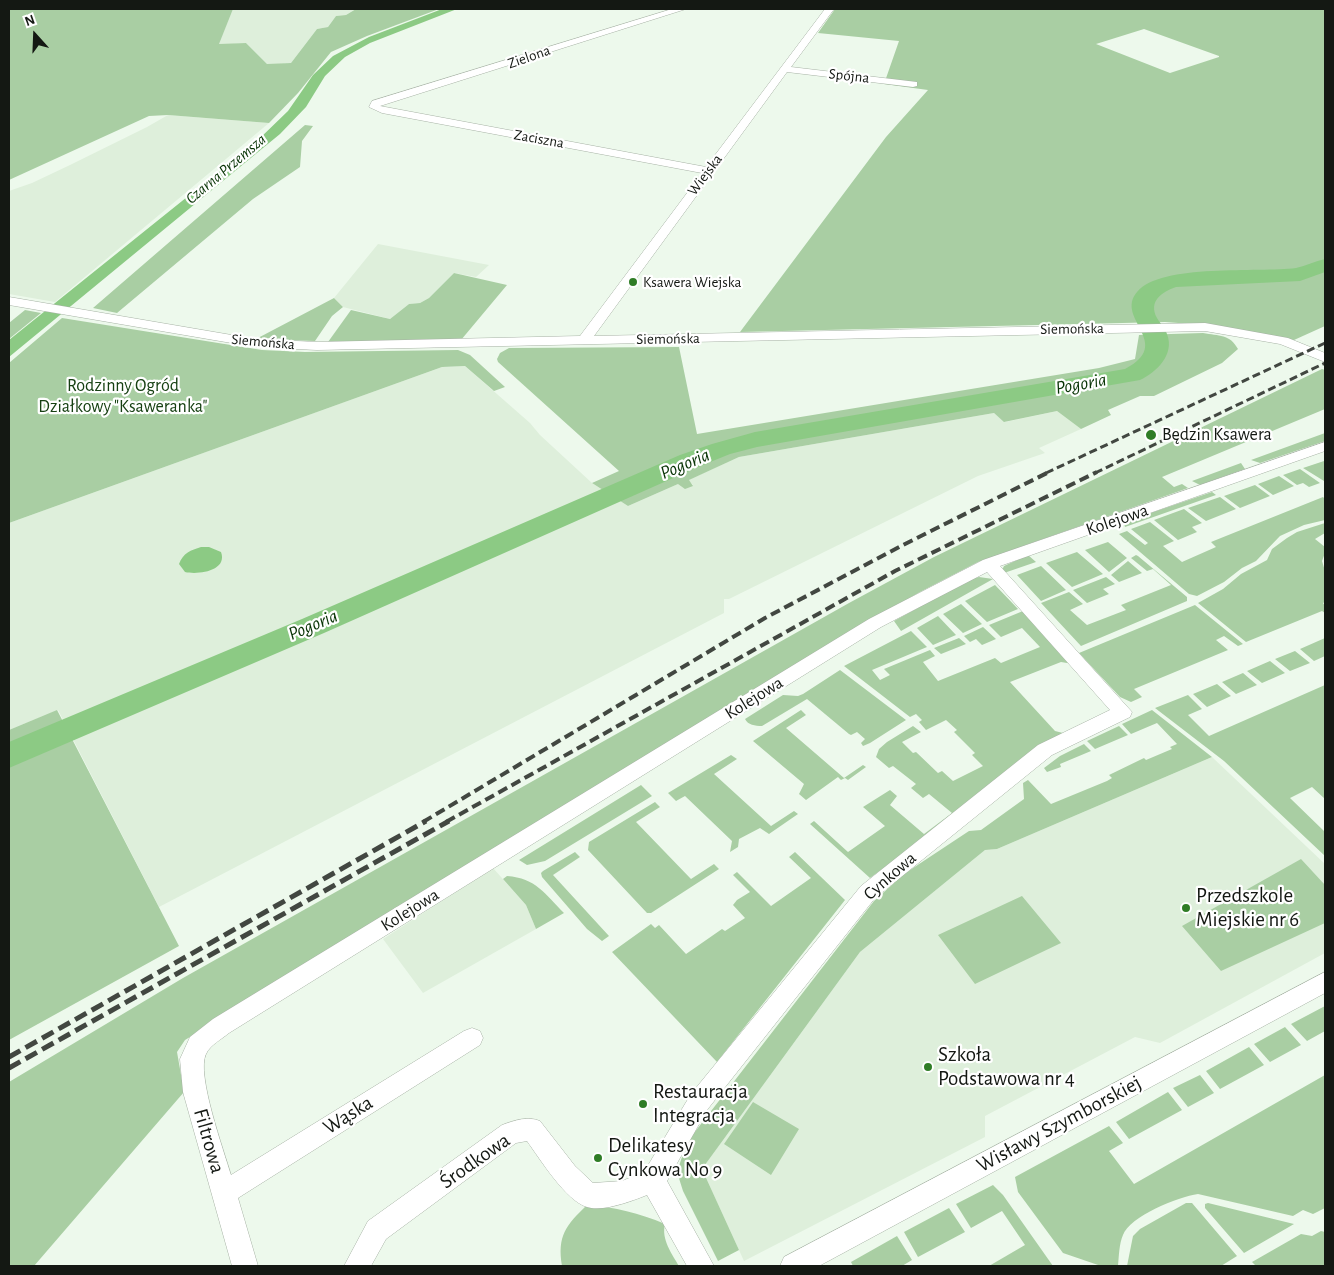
<!DOCTYPE html>
<meta charset="utf-8">
<style>
body{margin:0}
#map{position:relative;width:1334px;height:1275px;overflow:hidden;background:#edf9ec;font-family:"Alegreya Sans",sans-serif}
canvas{display:block}
.frame{position:absolute;inset:0;border:10px solid #141813;pointer-events:none}
.north{position:absolute;left:10px;top:10px;width:50px;height:50px;-webkit-text-stroke:4px #fff;paint-order:stroke;rotate:340deg;font-size:14px;font-weight:700;line-height:20px;text-align:center;color:#141813}
.north::after{content:'';display:block;margin:auto;width:18px;height:22px;background:#141813;clip-path:polygon(50% 0,100% 100%,50% 72%,0 100%)}
</style>
<div id="map">
<canvas width="1334" height="1275"></canvas>
<div class="frame"></div>
<div class="north">N</div>
</div>
<script>
const g = document.querySelector('canvas').getContext('2d');
g.lineJoin = 'round';
function fill(path, color) {
  g.fillStyle = color;
  g.fill(path, 'evenodd');
}
function strokePath(path, color, width, dash) {
  g.strokeStyle = color;
  g.lineWidth = width;
  g.lineCap = dash ? 'butt' : 'round';
  g.setLineDash(dash || []);
  g.stroke(path);
}
function drawText(font, color, halo, rows, align = 'center') {
  g.font = font + ' "Alegreya Sans",sans-serif';
  g.lineWidth = 4.5;
  g.setLineDash([]);
  g.textBaseline = 'middle';
  g.strokeStyle = halo;
  g.fillStyle = color;
  for (const [text, x, y, turn = 0] of rows) {
    g.save();
    g.translate(x, y);
    g.rotate((+turn || 0) * Math.PI / 180);
    g.textAlign = isNaN(turn) ? turn : align;
    if (halo) g.strokeText(text, 0, 0);
    g.fillText(text, 0, 0);
    g.restore();
  }
}
fill(new Path2D(`
 M233,9H356L346,15L336,16L328,27L317,29L291,63L279,64H267L246,43L218,45Z
 M168,115L269,123L55,302L9,294V191L32,183L70,165L147,127Z
 M378,244L489,265L476,277L454,273L429,298L420,303L409,304L390,319L343,307L334,298Z
 M465,366L530,423L540,435L592,483L628,506L678,484L693,485L688,480L739,457L994,413L1005,422L1057,411L1081,429L1039,448L1045,453L978,476L729,599H724V613L159,907L58,710L9,730V523L442,367Z
 M1212,757L1325,864V953L1160,1043L1135,1037L985,1116V1137L744,1261L702,1169L860,952L985,850L997,849Z
 M493,868L526,905L536,929L423,993L383,939Z`), '#deefdb');
fill(new Path2D(`
 M9,9H233L219,44L246,43L267,64L291,63L317,29L328,27L336,16L346,15L356,9H439L367,36L331,52L298,93L269,123L168,115L149,116L9,180Z
 M835,9H1325V326L1294,340L1205,325L1165,322L740,332L886,137L928,90L884,84L899,41L818,33ZM1144,29L1219,56V57L1170,73L1096,44Z
 M305,125L313,126L302,141L300,167L253,199L117,313L93,308Z
 M454,273L507,285L461,340L328,342L351,310L390,319L409,304L420,303L429,298Z
 M334,298L343,307L332,316L315,341L256,339Z
 M25,310L41,313L9,339V323Z
 M62,318L262,350L305,352L458,350L470,355L505,387L494,391L465,366L442,367L9,523V363Z
 M1203,333C1219,336 1230,334 1238,349L1222,363L1154,396H1140L1108,410L1111,415L1081,429L1057,411L1004,422L994,413L739,457L689,480L693,486L685,489L678,484L628,506L592,483L619,471L498,362L497,359L500,353L509,348L679,347L697,434L1099,368L1135,359L1139,335Z
 M1322,369L1325,370V409L1162,477L1174,487L1182,484L1188,488L978,562L920,592L821,649L185,1040L177,1052L184,1092L34,1266H9V1082L183,978L849,603L934,557Z
 M1325,433V441L1260,463L1251,460Z
 M1324,461L1325,481H1324L1303,468Z
 M1241,463L1245,469L1200,485L1192,481Z
 M1300,469L1320,483L1309,487L1303,483L1297,485L1283,475Z
 M1279,476L1294,486L1273,495L1258,484Z
 M1255,485L1270,496L1240,508L1224,496Z
 M1212,492L1216,495L1125,527L1124,524L1127,521Z
 M1220,497L1236,509L1206,521L1188,508Z
 M1323,497L1325,499V520L1304,525L1280,536L1256,561L1242,568L1224,582L1197,596L1189,594L1119,534L1127,531L1145,545L1148,543L1131,529L1150,522L1174,541L1163,546L1182,562L1216,547L1211,542Z
 M1184,509L1202,523L1192,527L1197,532L1178,540L1154,520Z
 M1325,523V533L1315,539L1325,547V553L1322,561L1325,571V602L1323,603L1325,606V613L1322,611L1246,642L1198,603L1223,589L1241,574L1267,560L1272,549L1287,538L1297,532Z
 M1108,542L1127,558L1109,572L1085,550Z
 M1077,552L1103,574L1072,587L1046,563Z
 M1028,555L1036,562L1004,573L1002,570L1004,566Z
 M1136,555L1138,556L1187,597V601L1081,646L1041,603L1069,592L1083,604L1070,610L1087,625L1126,610L1121,605L1171,585L1153,569L1147,571L1131,558Z
 M1128,561L1142,573L1119,582L1111,575Z
 M1041,566L1066,590L1041,601L1017,575Z
 M979,577L993,579L901,631L894,621L970,579Z
 M1106,577L1115,584L1103,589L1109,594L1087,603L1073,590Z
 M995,585L1018,609L987,622L965,601Z
 M961,604L982,624L963,633L943,614Z
 M1195,605L1243,644L1238,646L1224,636L1216,640L1228,650L1134,689L1142,697L1131,702L1120,697L1079,653Z
 M1023,611L1073,664L1061,662L1010,682L1055,731L1067,734L870,878L810,824L814,821L848,852L885,826L863,807L890,790L897,796L890,805L924,834L952,813L929,794L923,798L911,788L916,784L893,766L889,768L876,757L879,749L887,742L913,726L921,732L902,742L913,753L916,752L938,773L942,771L953,781L983,766L972,755L975,753L954,732L957,730L946,720L926,730L919,722L922,720L916,714L910,717L844,666L911,631L927,647L872,670L880,680L890,675L884,669L930,650L935,656L923,662L938,681L995,658L1001,663L1040,647L1022,628L1001,637L989,625Z
 M938,616L956,635L933,645L917,628Z
 M983,627L996,639L982,645L976,639L970,642L964,636Z
 M959,638L966,644L941,654L934,648Z
 M1325,638V656L1314,661L1300,649Z
 M1295,651L1310,663L1290,671L1275,659Z
 M1270,661L1285,673L1262,683L1247,671Z
 M840,670L906,720L870,743L863,746L861,743L865,739L857,732L851,735L849,734L807,699L762,726C755,726 748,725 745,719L783,695L798,696L803,694Z
 M1243,673L1257,685L1236,694L1222,682Z
 M1217,684L1231,696L1207,707L1193,694Z
 M1325,685V799L1312,787L1290,798L1325,832V856L1224,761L1155,708L1188,695L1202,709L1188,715L1209,736Z
 M57,710L179,946L9,1040V730Z
 M801,710L806,715L786,728L844,778L863,765L866,767L848,780L845,778L841,780L838,777L806,800L799,794L804,784L753,741Z
 M1152,710L1212,757L997,849L985,850L860,952L702,1169L739,1250L718,1261L683,1191L677,1172L687,1142L874,901L904,874L969,831L981,830L1024,799L1023,783L1028,780L1051,804L1107,781L1112,778L1109,775L1144,758L1146,760L1172,749L1170,747L1177,744L1157,723L1131,734L1122,724Z
 M1119,726L1128,735L1095,749L1087,741Z
 M1084,744L1091,751L1060,764L1061,767L1047,772L1044,768L1060,756Z
 M731,755L737,759L714,774L771,826L794,811L798,814L769,834L760,828L739,839L738,847L730,852L732,841L685,796L676,801L668,793Z
 M641,785L652,796L545,861L527,865L519,860Z
 M655,802L660,807L636,822L691,879L714,864L719,869L651,913H647L588,850L589,842Z
 M575,852L580,857L553,875L609,936L602,941L587,929L542,877L541,873L543,871Z
 M795,852L845,900L717,1062L612,952L651,924L655,928L659,925L686,954L722,929L725,931L745,918L733,905L737,900L750,892L733,875L737,872L771,906L811,878L789,857Z
 M1301,859L1325,885V923L1221,971L1182,926Z
 M507,876C536,878 545,894 564,913L536,929L526,905L503,879Z
 M1022,896L1061,943L975,984L938,935Z
 M1325,1006V1031L1307,1041L1291,1024Z
 M1285,1027L1301,1045L1270,1062L1254,1044Z
 M1249,1047L1264,1065L1220,1089L1206,1071Z
 M1200,1075L1214,1093L1188,1107L1173,1088Z
 M1325,1075V1208L1313,1214L1303,1210L1293,1216L1198,1194C1178,1197 1130,1216 1123,1235C1119,1244 1119,1256 1118,1266H1101L1063,1253L1018,1192L1015,1177L1109,1126L1123,1143L1109,1151L1134,1184Z
 M1168,1092L1182,1110L1129,1139L1116,1122Z
 M753,1102L799,1129L771,1175L724,1144Z
 M993,1185L1003,1195L1053,1266H989L1025,1245L1002,1211L971,1228L956,1204Z
 M1186,1203H1192L1237,1256L1221,1266H1127L1133,1236L1140,1229Z
 M1208,1203L1294,1224L1244,1253L1205,1208V1204Z
 M587,1205C615,1207 639,1213 665,1224C661,1239 672,1254 679,1266H562C557,1236 566,1225 587,1205Z
 M949,1208L965,1232L918,1257L904,1232Z
 M1321,1231L1325,1232V1266H1256L1252,1262L1301,1234L1312,1236Z
 M897,1236L912,1260L902,1266H853L851,1262Z`), '#a9cea3');
fill(new Path2D(`
 M442,9H457L370,43L345,57L325,76L306,107L280,134L9,357V340L258,140L288,111L313,75L333,56L369,37Z
 M201,547H209L221,552C228,571 198,575 185,572L179,564C183,553 191,550 201,547Z`), '#8cca84');
fill(new Path2D(`
 M1325,259V272L1300,281L1176,287C1162,292 1148,301 1157,318C1160,323 1165,328 1167,334C1175,354 1157,372 1140,380L757,447L730,454L698,467L324,633L9,768V742L302,619L680,455L712,444L755,432L1125,369C1175,343 1114,319 1137,292C1161,263 1259,273 1296,268C1306,266 1315,261 1325,259Z`), '#8cca84');
const minor = new Path2D(`
 M672,9H686L380,106L706,167L825,9H834L791,67L917,82V86L913,87L787,72L594,336L1205,323L1288,338L1325,353V362L1280,344L1205,331L317,350L255,347L9,305V297L255,339L317,342L580,336L702,173L382,113L369,107L372,101Z
 M1325,442V451L1000,566L1132,712L1130,717L1052,755L875,898L707,1110L667,1181L714,1266H687L647,1195C632,1201 603,1212 587,1207C566,1201 540,1159 527,1141L516,1143L386,1239L371,1266H344L368,1221L502,1125C515,1120 528,1116 540,1121L575,1166L593,1183L622,1181L644,1172L691,1094L861,886L1038,745L1110,710L987,572L881,627L229,1033C222,1039 210,1045 206,1054C196,1074 224,1151 231,1175L464,1031L472,1028L480,1031L483,1038L480,1045L238,1198L258,1266H232L183,1092L180,1059L190,1037L213,1019L869,619L983,560Z
 M1325,972V993L819,1266H780L784,1257Z`);
strokePath(minor, '#a7b2a5', 1);
fill(minor, '#fff');
strokePath(new Path2D(`
 M1046,473L1325,343
 M1095,473L1325,363`), '#424741', 3, [8, 4]);
strokePath(new Path2D(`
 M423,822L765,618L903,545L1049,472
 M446,822L895,571L1097,472`), '#424741', 4, [10, 5]);
strokePath(new Path2D(`
 M9,1057L426,821
 M9,1068L449,821`), '#424741', 5, [13, 6]);
for (const [x, y, r, color] of [
 [633,282,5,"#2f7d26"],
 [1151,435,6,"#2f7d26"],
 [1186,908,5,"#2f7d26"],
 [928,1067,5,"#2f7d26"],
 [643,1104,5,"#2f7d26"],
 [598,1158,5,"#2f7d26"]
]) {
  const dot = new Path2D();
  dot.arc(x, y, r, 0, 2 * Math.PI);
  g.fillStyle = color;
  g.fill(dot);
  strokePath(dot, '#fff', 2);
}
drawText('15px', '#141813', '#fff', [
 ["Zielona",529,57,-19],
 ["Spójna",849,76,6],
 ["Zaciszna",539,139,10],
 ["Wiejska",705,175,-53],
 ["Siemońska",1072,329,-1],
 ["Siemońska",668,339,-1],
 ["Siemońska",263,342,5]
]);
drawText('15px', '#141813', '#fff', [
 ["Ksawera Wiejska",643,282]
], 'left');
drawText('italic 16px', '#073304', '#fff', [
 ["Czarna Przemsza",226,169,-40]
]);
drawText('18px', '#164012', '#fff', [
 ["Rodzinny Ogród",123,386],
 ["Działkowy \"Ksaweranka\"",123,407]
]);
drawText('18px', '#141813', '#fff', [
 ["Będzin Ksawera",1162,435]
], 'left');
drawText('18px', '#141813', '#fff', [
 ["Kolejowa",1117,520,-19],
 ["Kolejowa",754,698,-32],
 ["Cynkowa",890,876,-41],
 ["Kolejowa",410,910,-32]
]);
drawText('italic 19px', '#073304', '#fff', [
 ["Pogoria",1081,384,-10],
 ["Pogoria",685,464,-23],
 ["Pogoria",313,625,-23]
]);
drawText('21px', '#141813', '#fff', [
 ["Przedszkole",1196,896],
 ["Miejskie nr 6",1196,920],
 ["Szkoła",938,1055],
 ["Podstawowa nr 4",938,1079],
 ["Restauracja",653,1092],
 ["Integracja",653,1116],
 ["Delikatesy",608,1146],
 ["Cynkowa No 9",608,1170]
], 'left');
drawText('21px', '#141813', '#fff', [
 ["Wąska",348,1115,-32],
 ["Wisławy Szymborskiej",1059,1124,-28],
 ["Filtrowa",209,1141,74],
 ["Środkowa",475,1161,-35]
]);
</script>
